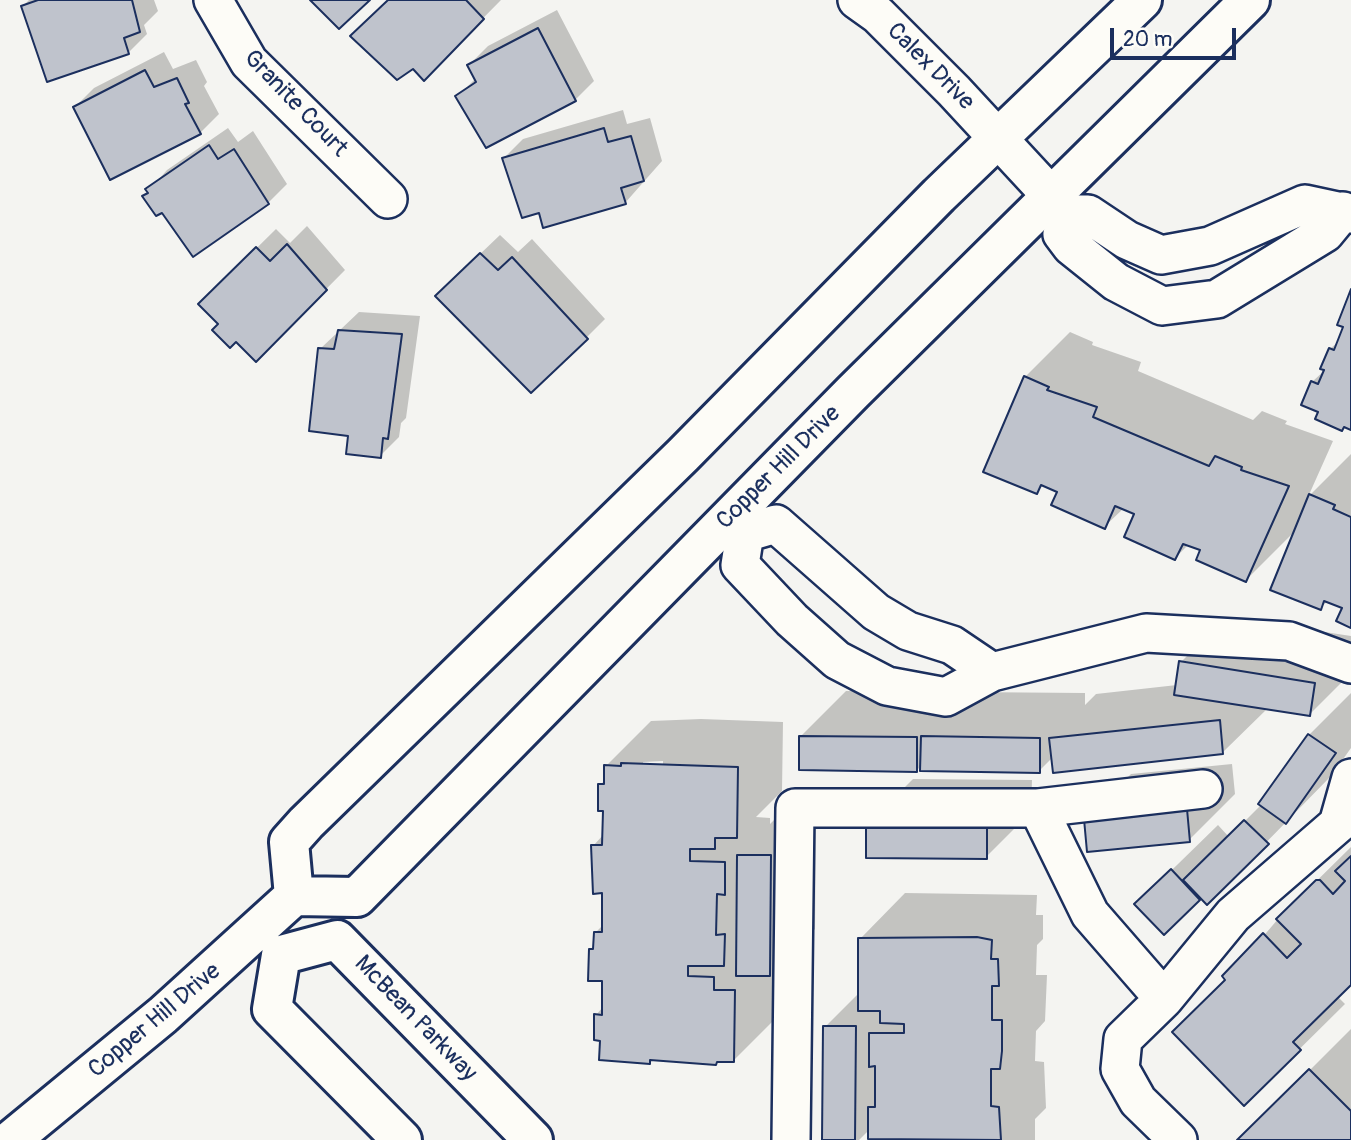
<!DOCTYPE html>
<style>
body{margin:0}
#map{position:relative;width:1351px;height:1140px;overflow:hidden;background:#f4f4f1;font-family:Pangolin,sans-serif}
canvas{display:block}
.scale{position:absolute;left:1110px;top:28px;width:126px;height:32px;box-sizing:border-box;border:4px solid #1b2f5e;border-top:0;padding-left:9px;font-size:21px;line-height:24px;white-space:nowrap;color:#1b2f5e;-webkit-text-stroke:5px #fdfcf7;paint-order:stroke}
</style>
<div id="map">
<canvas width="1351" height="1140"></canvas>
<div class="scale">20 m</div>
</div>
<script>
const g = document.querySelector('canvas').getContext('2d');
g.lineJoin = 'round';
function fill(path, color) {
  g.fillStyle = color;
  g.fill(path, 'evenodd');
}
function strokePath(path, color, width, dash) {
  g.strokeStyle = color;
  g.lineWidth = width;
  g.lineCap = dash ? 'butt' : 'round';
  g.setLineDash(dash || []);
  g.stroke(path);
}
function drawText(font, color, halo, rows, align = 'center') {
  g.font = font + ' Pangolin,sans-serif';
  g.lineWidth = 5;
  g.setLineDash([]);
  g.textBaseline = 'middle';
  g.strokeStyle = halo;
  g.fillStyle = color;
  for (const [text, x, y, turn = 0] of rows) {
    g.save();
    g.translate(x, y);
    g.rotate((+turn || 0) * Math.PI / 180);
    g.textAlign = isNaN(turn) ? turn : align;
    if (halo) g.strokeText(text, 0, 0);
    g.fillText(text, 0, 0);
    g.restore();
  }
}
fill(new Path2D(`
 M29,0H154L158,11L144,25L147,34L128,53L23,6Z
 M390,0H501L424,78Z
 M557,10L594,81L575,100L457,97L476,78L469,65L488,46Z
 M164,52L173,69L196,60L207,82L204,86L219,114L200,133L75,107L94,88Z
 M623,110L627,124L650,118L662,161L625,203L504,158L523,139Z
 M228,128L238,142L253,131L287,184L268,203L162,210L144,196L167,170Z
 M307,226L345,270L256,360L200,304L276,229L290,243Z
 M500,235L518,252L532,239L605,319L586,338L456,277Z
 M1351,293V429L1317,418L1320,411L1312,382L1326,369L1330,349L1340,340Z
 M359,312L420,316L406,418L401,423L399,437L380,456L350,434L320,349Z
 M1070,332L1093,342L1092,345L1141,362L1138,371L1253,420L1262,411L1287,421L1285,424L1333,441L1308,497L1351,454V626L1344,607L1328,601L1320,608L1297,529L1246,580L1202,549L1189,544L1175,558L1136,513L1124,508L1104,527L1059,492L1044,485L1036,492L1025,377Z
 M1226,617L1351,636V673L1310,714L1268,708L1222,753L1053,757L1039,771L922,765L916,771L801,736L846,691L1085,693V705L1096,694L1177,685L1181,662Z
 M1351,693V748L1331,776L1207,903L1201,897L1164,932L1137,904L1218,825L1229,837L1261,805L1309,735Z
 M701,719L783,722L782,791L756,817L770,818V824L784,810H816L815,929L780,963L779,1015L734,1060L653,1058L649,1062H619L601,1039L596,1015L603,1007L604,979L591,950L595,946V933L604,924V892L595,874H592L593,846L604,834L605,809L600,785L605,780L606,766L651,721ZM663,761V765L643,766V762Z
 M1232,764L1235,794L1189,840L1086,819L1131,774Z
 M913,779L1032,780L1031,812L986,857L868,824Z
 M1351,847V983L1337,996L1345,1004L1244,1104L1227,979L1278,919Z
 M905,893L1037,895L1036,915H1043V939L1037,945L1036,975H1047L1045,1021L1036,1031L1035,1061L1044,1062L1046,1108L1035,1119V1140H879L881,1137L870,1129L859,1140H823L825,1027L860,992V939Z
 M1351,1029V1140H1240Z`), '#0003');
const building = new Path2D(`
 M38,0H132L140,32L124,38L129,54L47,82L21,6Z
 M310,0H370L339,29Z
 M388,0H466L484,19L424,81L413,69L397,80L350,36Z
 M538,28L576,101L486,148L455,96L476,82L467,65Z
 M145,70L154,87L177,78L189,103L185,104L201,134L110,180L73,107Z
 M604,128L608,142L631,136L644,181L621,188L626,204L543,228L539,213L522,218L502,158Z
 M209,145L218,159L234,149L269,204L193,257L162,213L156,216L142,196L148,193L145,189Z
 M287,244L327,290L256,362L236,342L230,348L212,330L218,324L198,304L256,247L270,261Z
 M480,253L498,270L512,257L588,339L531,393L435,296Z
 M1351,289V430L1344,427L1342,431L1315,419L1318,412L1301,405L1311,381L1318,384L1324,370L1320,369L1329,348L1334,350L1343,327L1337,325Z
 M338,330L402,334L388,439L383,438L381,458L346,454L348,436L309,431L318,348L334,349Z
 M1024,376L1049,387L1047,390L1097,407L1093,417L1209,466L1215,456L1242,467L1241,470L1289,486L1246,582L1196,560L1200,550L1183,544L1175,560L1124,537L1134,514L1115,506L1105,529L1051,505L1057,492L1041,485L1037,494L983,472Z
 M1309,494L1335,505L1333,509L1351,517V628L1336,621L1342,608L1324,601L1321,610L1270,590Z
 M1179,661L1315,683L1310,716L1174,695Z
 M1220,720L1223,754L1053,773L1049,738Z
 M1308,734L1336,753L1286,824L1258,804Z
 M799,736L917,737V772L799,770Z
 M921,736L1040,738V773L920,771Z
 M621,763L738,767L737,838H715V849H690V861L725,862V895L717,894L716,935L725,934L724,966H688V976L714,977V990H735L734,1062H717L716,1065L650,1060V1064L599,1060L600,1041L594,1040V1014L602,1015V981H588L589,949H593L594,932H602V893L593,894L591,845H602L603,811H598V784H604V765L621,766Z
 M1187,809L1190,842L1087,852L1084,819Z
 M1244,820L1269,844L1207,905L1183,880Z
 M866,823L987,825V859L866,858Z
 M737,855H771L770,976H736Z
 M1351,856V985L1293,1042L1301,1050L1244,1106L1172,1032L1225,980L1222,976L1263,933L1287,958L1301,944L1276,919L1316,880H1320L1333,894L1345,881L1335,871Z
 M1171,869L1200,900L1164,935L1134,904Z
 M977,937L992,940L991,959H998L999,986H992V1020H1002V1051L1000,1069H991V1106L999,1107L1001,1140L868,1139V1107H875V1066L869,1067V1033H904V1024L880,1023V1011H858V938Z
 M823,1026H856L855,1140H822Z
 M1309,1069L1351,1111V1140H1237Z`);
fill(building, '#bfc3cc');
strokePath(building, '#1b2f5e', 2);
const street = new Path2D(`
 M213,0L249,62L388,199
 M857,0L878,15L954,91L1068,214H1088L1127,240L1161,255L1210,246L1305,204L1351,214
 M1068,214L1062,234L1071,246L1116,282L1162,306L1217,299L1325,233L1343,211
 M745,533L740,565L792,620L837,660L887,686L946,697L992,672L1146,633L1289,641L1351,664
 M745,533L776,524L876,612L908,631L952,645L992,672
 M1038,808L1090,914L1164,999
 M791,1140L795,808H1038L1203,789
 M1178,1140L1138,1101L1120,1069L1123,1039L1164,999L1233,915L1338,824L1351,778`);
const secondary = new Path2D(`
 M294,896L289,842L306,823L683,455L939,195L1142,0
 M281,955L337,940L533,1140
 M281,955L272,1009L402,1140
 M11,1140L163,1015L294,896L357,897L853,392L1250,0`);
strokePath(street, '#1b2f5e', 42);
strokePath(secondary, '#1b2f5e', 44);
strokePath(street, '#fdfcf7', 37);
strokePath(secondary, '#fdfcf7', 38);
drawText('24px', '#1b2f5e', '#fdfcf7', [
 ["Calex Drive",930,67,45],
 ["Granite Court",295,104,46],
 ["Copper Hill Drive",779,468,-45],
 ["McBean Parkway",415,1019,46],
 ["Copper Hill Drive",155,1021,-40]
]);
</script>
